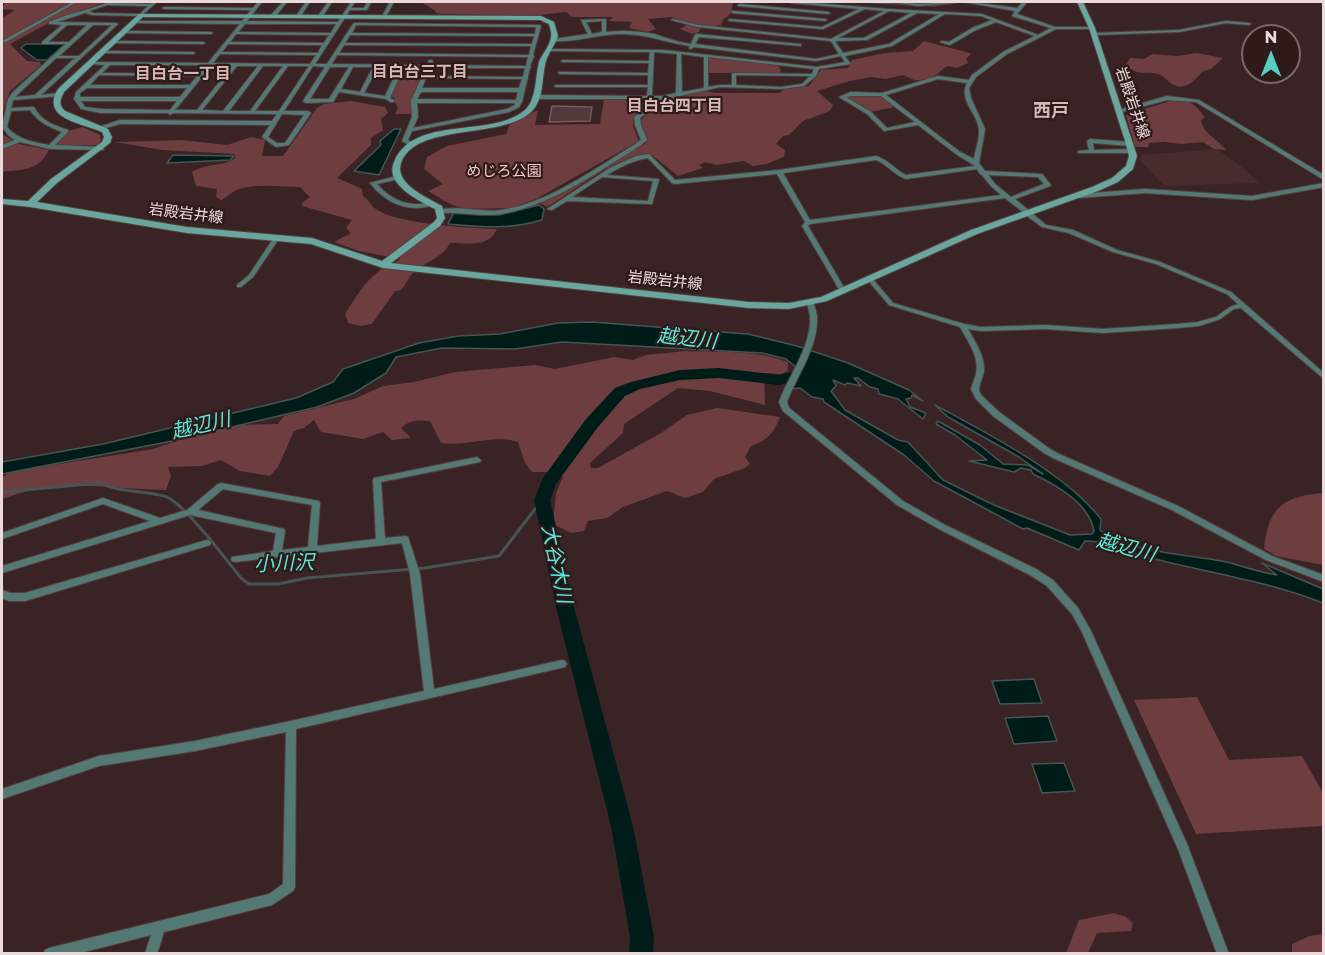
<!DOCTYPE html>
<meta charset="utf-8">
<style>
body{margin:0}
#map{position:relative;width:1325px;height:955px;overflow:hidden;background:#392324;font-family:Montserrat,sans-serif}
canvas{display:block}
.frame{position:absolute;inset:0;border:3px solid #eadada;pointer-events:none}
.north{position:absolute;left:1241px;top:24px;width:60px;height:60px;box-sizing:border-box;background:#2f1a1a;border:2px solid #7a6767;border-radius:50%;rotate:0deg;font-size:16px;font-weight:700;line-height:24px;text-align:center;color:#eadada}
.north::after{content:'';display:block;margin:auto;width:21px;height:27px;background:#58cec1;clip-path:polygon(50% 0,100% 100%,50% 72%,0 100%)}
</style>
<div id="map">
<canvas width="1325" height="955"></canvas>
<div class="frame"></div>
<div class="north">N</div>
</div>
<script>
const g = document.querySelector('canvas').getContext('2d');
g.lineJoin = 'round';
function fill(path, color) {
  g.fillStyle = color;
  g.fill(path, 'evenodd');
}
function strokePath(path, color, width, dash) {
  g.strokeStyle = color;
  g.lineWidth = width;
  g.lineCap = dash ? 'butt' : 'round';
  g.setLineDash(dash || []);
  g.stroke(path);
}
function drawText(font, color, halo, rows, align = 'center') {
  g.font = font + ' Montserrat,"Noto Sans JP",sans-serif';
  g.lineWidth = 4.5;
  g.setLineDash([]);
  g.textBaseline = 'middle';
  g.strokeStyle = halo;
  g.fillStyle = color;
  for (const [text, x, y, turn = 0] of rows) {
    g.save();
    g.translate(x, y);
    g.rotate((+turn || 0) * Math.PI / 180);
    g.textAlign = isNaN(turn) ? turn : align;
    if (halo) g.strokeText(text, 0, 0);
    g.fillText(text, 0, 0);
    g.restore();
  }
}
fill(new Path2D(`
 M1217,149L1242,167L1259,183L1164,186L1139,159L1141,155Z`), '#482b2c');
fill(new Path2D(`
 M5,2H105L54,20L10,44L27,61L40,62L41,65L10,91L2,116V18L15,10L2,9Z
 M421,2H720L733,3L731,13L723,20L721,25L700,28L699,32L693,34L680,29L690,23L671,17L648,19L656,29L648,32L629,28L632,22L609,21L613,17H572L566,12L530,16L442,14L436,13L434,10Z
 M924,41L966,52L971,54L966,59L968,63L957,68L947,66L932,78L925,81L914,80L903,75L886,79L871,77L850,81L817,91L833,105L830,111L803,121L789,135L783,136L776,144L785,150L784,157L766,164L753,166L744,161L716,165L705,162L699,165L703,168L678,176L652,155C619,153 576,190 547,207L540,203L646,143L641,120L652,109L653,101L656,100L702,90L715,93H779L785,89L809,86L821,70L848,68L852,60L885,53L913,51Z
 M1197,53L1223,58L1211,69L1202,72C1196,79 1186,91 1174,85C1169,83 1164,76 1158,74C1143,70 1141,78 1126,65L1130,58L1144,59L1153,54L1177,56Z
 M707,57L779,65L781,73H708Z
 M399,77L422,78L411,100L413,114H395L398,108L394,101L395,98L390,96Z
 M852,94L879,96L895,107L870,112L844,98Z
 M604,99L646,101V107L634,116L633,126L639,141L536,199L511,208L466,209L450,204L428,191L443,184L424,169L427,157L447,146L506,134L510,124L538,110L535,125L600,124Z
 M1173,100C1192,101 1193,103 1205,117L1201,120C1203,134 1218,139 1226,150L1214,149L1203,142L1181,144L1164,142L1149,143L1148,147H1135L1126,115Z
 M351,101L385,107L388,113L381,119L383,130L371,138V145L337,178L362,189L363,196C369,200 371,206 376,209C396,224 470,228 497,229C489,248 467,243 450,243C443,258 424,262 412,274C408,278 406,285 401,290L395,291L372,324L360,326L348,323L345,314C355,299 364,282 379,271C385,266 393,265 400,259L359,251L334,242L351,233L346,228L352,220L302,206V203L310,197L300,187C280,187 251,182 233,192C228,195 226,198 221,200L216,197L217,189L196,186L192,172C205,163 224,167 235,158V154L162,150L115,142L182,140L227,145L251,137L265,140L262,156H283L317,108L324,104Z
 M83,127L100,135L101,140L98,145H55L68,131Z
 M2,134L19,144L49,150C38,172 22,169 2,172Z
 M686,351C720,352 755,350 788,362V371L781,374L764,373L765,405L710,391L678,388L624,424L623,433L590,463L591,468H598L661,433L687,415L717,408L780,417C774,433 767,441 751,446L745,457L750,464L745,468L714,479L703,492L685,498L667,491L623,507L607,518L588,521L584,531L571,533L553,524L556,493L563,477L548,472H532L525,463L518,442C493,434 468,447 441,443L430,421C418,420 410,420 401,428L411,438L392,440L383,432L363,439L321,432L314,420L304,428L294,431L278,467L270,476L240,471L221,460L202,466L168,467L171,476L166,490C126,489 87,483 47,487C32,488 16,495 2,499V478L9,472L153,449L200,433L234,425L278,424L284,416L354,399L383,386L414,382L455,372L535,365L555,369L614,357L633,360L646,355Z
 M1323,493V565L1276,556L1264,549C1268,509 1282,496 1323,493Z
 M1197,697L1229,760L1302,756L1323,793V826L1196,834L1134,700Z
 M1114,913L1126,917L1133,923L1131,931L1097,933L1088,953H1066L1079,920Z
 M1323,934V953H1292V944L1309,936Z`), '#6e3d40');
const water = new Path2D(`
 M26,44H65L47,60H37L21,48Z
 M394,129H401L379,175L354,171L381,145L380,141Z
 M173,155L234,156L230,160L167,163Z
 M539,205L544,209L542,220C508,230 482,227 448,224L453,214L457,213L499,215Z
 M592,322L748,334L797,346L848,363L909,390L923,401L912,395L911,398L906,399L910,407L926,413L923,419L898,399L879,394L878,389L870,387L858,378H854L861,386L847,383L845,385L833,380L836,386L831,391L845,410L898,440L908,442L943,480L994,505L1070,535L1092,534L1094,531C1089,503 1056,485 1033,474L1031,470L1021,468L1014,472L969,461L987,460L955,435L936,424L938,421L980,445L1003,464L1028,465L1043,474L1019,457L948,417L935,405C988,434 1064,472 1101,519L1100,530C1125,554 1196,554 1231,563C1247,568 1259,572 1277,575L1262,563L1323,589V603C1268,581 1209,573 1151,558C1129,553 1107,540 1085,541L1079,550L1027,528L1023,529L934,481L904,455L824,402L823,399L812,397L800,388L791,389L802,372L786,359L762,353L562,342L515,349L442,348L396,357L386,373L354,393L317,407L172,441L2,474V462L103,444L296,398L333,382L343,369L419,343L458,336L500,334L558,323Z
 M1034,679L1042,703L1000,704L992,681Z
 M1048,716L1057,741L1014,744L1005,718Z
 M1064,763L1075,791L1042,793L1032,764Z`);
fill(water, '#001c19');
strokePath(water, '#465553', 1.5);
strokePath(new Path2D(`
 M859,2L933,6L960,2`), '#465553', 1.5);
strokePath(new Path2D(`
 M2,492L100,483C121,493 142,490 164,496C182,500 227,561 241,578L249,584H278L307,578L425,568L499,556L542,500`), '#465553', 3);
fill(new Path2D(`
 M719,368L779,375L812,368L819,373L817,376L779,385L719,378L680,380L640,389L625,396L598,427L556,484L550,500L574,607L633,826L654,937L653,954H629L630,937L611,826L556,607L534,500L543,478L586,419L615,388L631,382L680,370Z`), '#001c19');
const building = new Path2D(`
 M552,106L592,107L590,121L549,122Z`);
fill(building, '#523a3b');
strokePath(building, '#765b5c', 1.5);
const street = new Path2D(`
 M73,2H77L6,42L2,41Z
 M109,2H113V3L151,4L153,2H157L141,16L92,15L85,13L57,22L116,23L118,24L41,95L58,93L60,94V96L13,100L11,108L34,107C41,121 53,125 68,130V132L55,145L101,147L104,149L103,150L50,149L20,142L2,149V145L15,140L9,136L2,127L8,99L13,92L66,44H42V42L62,25L51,24H49V22C69,13 90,10 109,2ZM107,5L148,6L140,14L93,13L89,11ZM67,25H87L69,42H48ZM93,25H112L79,56H59ZM56,58H75L35,95L15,97ZM30,110C38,122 49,127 62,132L49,145C33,142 18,140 7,127L11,111Z
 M258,2H262L247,21L338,22L351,2H355L351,8H364L367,2H371L367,10H350L315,64H327L353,24L355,23L539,25L541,26L533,55L534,56L530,66L531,67L530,68L522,102L519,107L509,112L412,131L408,140L415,145L412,147L402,141L412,117L411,101L426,68L404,67L390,98L394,100V102H390L386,99L339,92L333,102L306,103L303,101L325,67L313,66L284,111H308L311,113L289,145L276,147L262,137L270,125L120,124L99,130L96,128L120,120L272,121L277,114L173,113L170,115L168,113H101L81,109L74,99L76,92L105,65L91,64L89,63V62L208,63L240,24L134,23L132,22V21H242L251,10L164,9L162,8L164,7L253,8ZM245,24H336L331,33L238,32ZM356,25L536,27L535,34L352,33ZM236,34H237L329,35L324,43L230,42ZM350,35L534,36L532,44L345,43ZM228,44L322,45L318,53L222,52ZM344,45L531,46L529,55L339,53ZM220,54L316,55L310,64L213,63ZM337,55L528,57L526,66L432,65L433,61L431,60H429L427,65L332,64ZM110,65H206L199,74L102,73ZM211,66H232L197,110H175ZM237,66H258L223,111L202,110ZM263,66H283L250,111H229ZM288,66H309L279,111H255ZM330,67H349L329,99H310ZM353,67H373L360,92L341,89ZM378,67H399L385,96L364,93ZM431,68H525L523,77L427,76ZM99,75L197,76L190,85H90ZM426,78L522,79L519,88H422ZM87,88H187L180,97H80V93ZM421,92H518L516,100L417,99ZM81,101H177L170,110L101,109L85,107ZM417,103H515V105L507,109L413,128L418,117ZM282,114L304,115L285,143H277L268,137Z
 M283,2H287L275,17H271V15Z
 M306,2H310L300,17H296V16Z
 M328,2H332L322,17H318V16Z
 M390,2H394L385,18H381Z
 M789,2H801L888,9L982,14L1038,35L1051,28L1012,16L1015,11L964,2H971L1017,8L1023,2H1027L1017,14L1055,27H1094V28L1092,29H1056L1007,54L976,77L969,88L971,98L985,129L979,163L985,171L1042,174L1051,185L1050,186L1015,199L1046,225L1073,230L1117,250L1160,262L1231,292L1324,373V379L1241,308L1234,309L1220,319L1199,326L1177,328L1103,333L1045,329L981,331L968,329C975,342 985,356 984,371C983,378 979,384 979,391L982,396L999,412L1050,449L1059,454L1178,506L1272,556L1324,575V582L1266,560L1172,510L1053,458L1044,453L993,416L976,399L971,389C972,384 975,379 976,374C980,358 968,341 960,327L889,305L866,278L869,276L871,277L893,303L964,324L981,327L1045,325L1103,329L1177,324L1198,322L1216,317L1230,307L1238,304L1227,294L1156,264L1113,252L1069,233L1042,227L1024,214L1023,212L1005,198L810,224L808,226L846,291L843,293L840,291L802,226L805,222L777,174L674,184L672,183L648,158C633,160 620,167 607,175L658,179L659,180L652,204L567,201L552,210L547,209L610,168L636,156L649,154L675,180L779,170L876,156C889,160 895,170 906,175L975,166L956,154L918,125L884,131L867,114L839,97L851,92L882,93L938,76L969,80L972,75L1003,52L1035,36L996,22L976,30L950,45L940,42L942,41L949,42L972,28L992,20L981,16L945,14L892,46L845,56L850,63V64L819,69L816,76L804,86L781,89L720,87L662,100L652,99V109L640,118L641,125L647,140L646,141C635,150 622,157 611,164C576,186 541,207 501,214C481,217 460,212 440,213L437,211C451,204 483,213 501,210C541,204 576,181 610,160C620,153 632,147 641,140L635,125L634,117L646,108L647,99H535L532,97L535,95L647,96L648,87H556L554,86L556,85H648V75L560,74L558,73L560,72L648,73L649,63L563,62L561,61L563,60L649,61L650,52L549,51H547V49L663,50L817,67L845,62L841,56L816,61L694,47L691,49L689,48L690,46C667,43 647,34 624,34C600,33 576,43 552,41V39H554L588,34L581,20L606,19V32C622,30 638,31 654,34C667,38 676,42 691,44L695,35L697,34L799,44H801V46L699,37L695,44L816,59L839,54L831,41L698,27L671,20L673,19L698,25L831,39L884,11L865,9L823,29L730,21L728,20L730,19L822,27L859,9L791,3ZM889,11L911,13L864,38H838ZM917,13L939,14L889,44L843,53L835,41L867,40ZM602,21V32L592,34L586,22ZM654,52L677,54L676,93L662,96H652ZM681,54L704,57V88L682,92ZM708,57L814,69L812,74L734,73L732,74V85H720L708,87ZM736,75L810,76L802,84L781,87L736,85ZM938,79L967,83C958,100 978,114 979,130C980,138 975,151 974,159L960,152L886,95ZM851,96H881L915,122L887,128L871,112L846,97ZM876,160C887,164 894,175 906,179L977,169L980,174L982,175L991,186L1001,195L810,220L783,173ZM988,175L1038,177L1044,184L1011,197L995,184ZM602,177L653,181L648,201L572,197Z
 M893,2H901L918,4L956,2L954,3L918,6Z
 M740,4L828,12L830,13L828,14L738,6V5Z
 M734,11L825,19L827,20L825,21L732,13V11Z
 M1226,21L1249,23L1251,24L1249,25L1226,23L1179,32L1094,35L1092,34L1094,33L1179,30Z
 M124,31L211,32L213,33L211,34L122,33V32Z
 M113,41L203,42L205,43L203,44L111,43V41Z
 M102,51L193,52L195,53L193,54L100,53V51Z
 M1167,96L1199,100L1324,175V180L1196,102L1167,100L1118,113L1115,111Z
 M1090,139L1130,142L1133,144L1130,146L1093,143L1094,150L1132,149L1135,151L1132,153H1078V151L1089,150L1087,141Z
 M397,176L399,177V179L377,184C391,201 411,208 432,202L434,203V205C409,213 386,204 370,183Z
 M1324,183V187L1252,200L1145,193L1078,198L1075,196L1078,194L1145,189L1252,196Z
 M277,235L280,237L253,277L241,287H237V285L249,275L275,236Z
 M810,300L813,302C815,307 816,311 817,316C819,346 797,375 787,402L789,408L903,501L945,525L1036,569L1053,580L1078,608L1091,631L1187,844L1229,954H1217L1178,849L1082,632L1072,614L1047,586L1030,575L939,529L897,505L783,411L779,402C789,375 812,346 810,316C809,311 808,307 807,302Z
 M477,457L481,460L480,462L381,482L385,538L405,536L408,537L420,574L434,689L562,660L565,661L567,664L565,667L296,729L295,887L293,891L272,905L164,932L157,954H145L151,935L76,954H43L45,950L49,948L269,894L283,884L286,732L195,751L99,766L2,799V789L99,756L195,741L291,721L424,691L410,574L402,543L235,562L232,561L231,559L232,557L273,551L276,533L190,515L2,573V566L150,521L103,504L2,539V533L103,498L160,518L187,510L218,484L221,483L319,501L320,503L317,546L376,539L373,480L374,478ZM223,489L312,505L308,547L282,550L285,531L284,529L198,510Z
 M207,540L210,541L211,543L210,545L25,601H9L2,598V590L10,593H25Z`);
const secondary = new Path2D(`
 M1077,2H1083L1095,28L1137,156L1133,169L1118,182L1098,191L977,234L827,301L789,309L749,308L383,268L311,244L187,233L30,207L2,204V199L28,201L51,179L102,142L104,137L102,132C82,123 40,119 58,89L139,14L541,16L554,22L558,36C555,45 549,52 546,61C541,78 545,100 530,113C500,139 415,123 401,163C394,184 428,198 442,206L445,218L440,226L391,263L749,302L789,303L821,297L971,230L1092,187L1112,178L1126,166L1129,156L1125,141L1089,28ZM143,17L540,20L549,24C550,28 552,33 551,37C550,46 542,54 539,62C535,77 537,99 525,110C492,139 414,114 394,162C384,185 420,201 435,209L437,218L434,222L382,261L312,238L187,227L37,202L57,183L110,143L112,137L108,129L65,111C58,104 60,100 64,92Z`);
strokePath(street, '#554041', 2);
strokePath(secondary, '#554041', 2);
fill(street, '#547974');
fill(secondary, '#69a69e');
drawText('15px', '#eadada', '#2f1a1a', [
 ["岩殿岩井線",1132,103,71],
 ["岩殿岩井線",186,214,7],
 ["岩殿岩井線",665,281,6]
]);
drawText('15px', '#f5c9c9', '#2f1a1a', [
 ["めじろ公園",504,172]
]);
drawText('bold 16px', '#d6b8b9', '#2f1a1a', [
 ["目白台三丁目",420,72],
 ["目白台一丁目",183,74],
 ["目白台四丁目",675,106]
]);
drawText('bold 18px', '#d6b8b9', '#2f1a1a', [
 ["西戸",1051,112]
]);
drawText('italic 20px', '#58e9d9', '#2f1a1a', [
 ["越辺川",687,339,6],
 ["越辺川",201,426,-13],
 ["越辺川",1126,548,15],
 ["小川沢",284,564,-2],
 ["大谷木川",556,564,78]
]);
</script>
